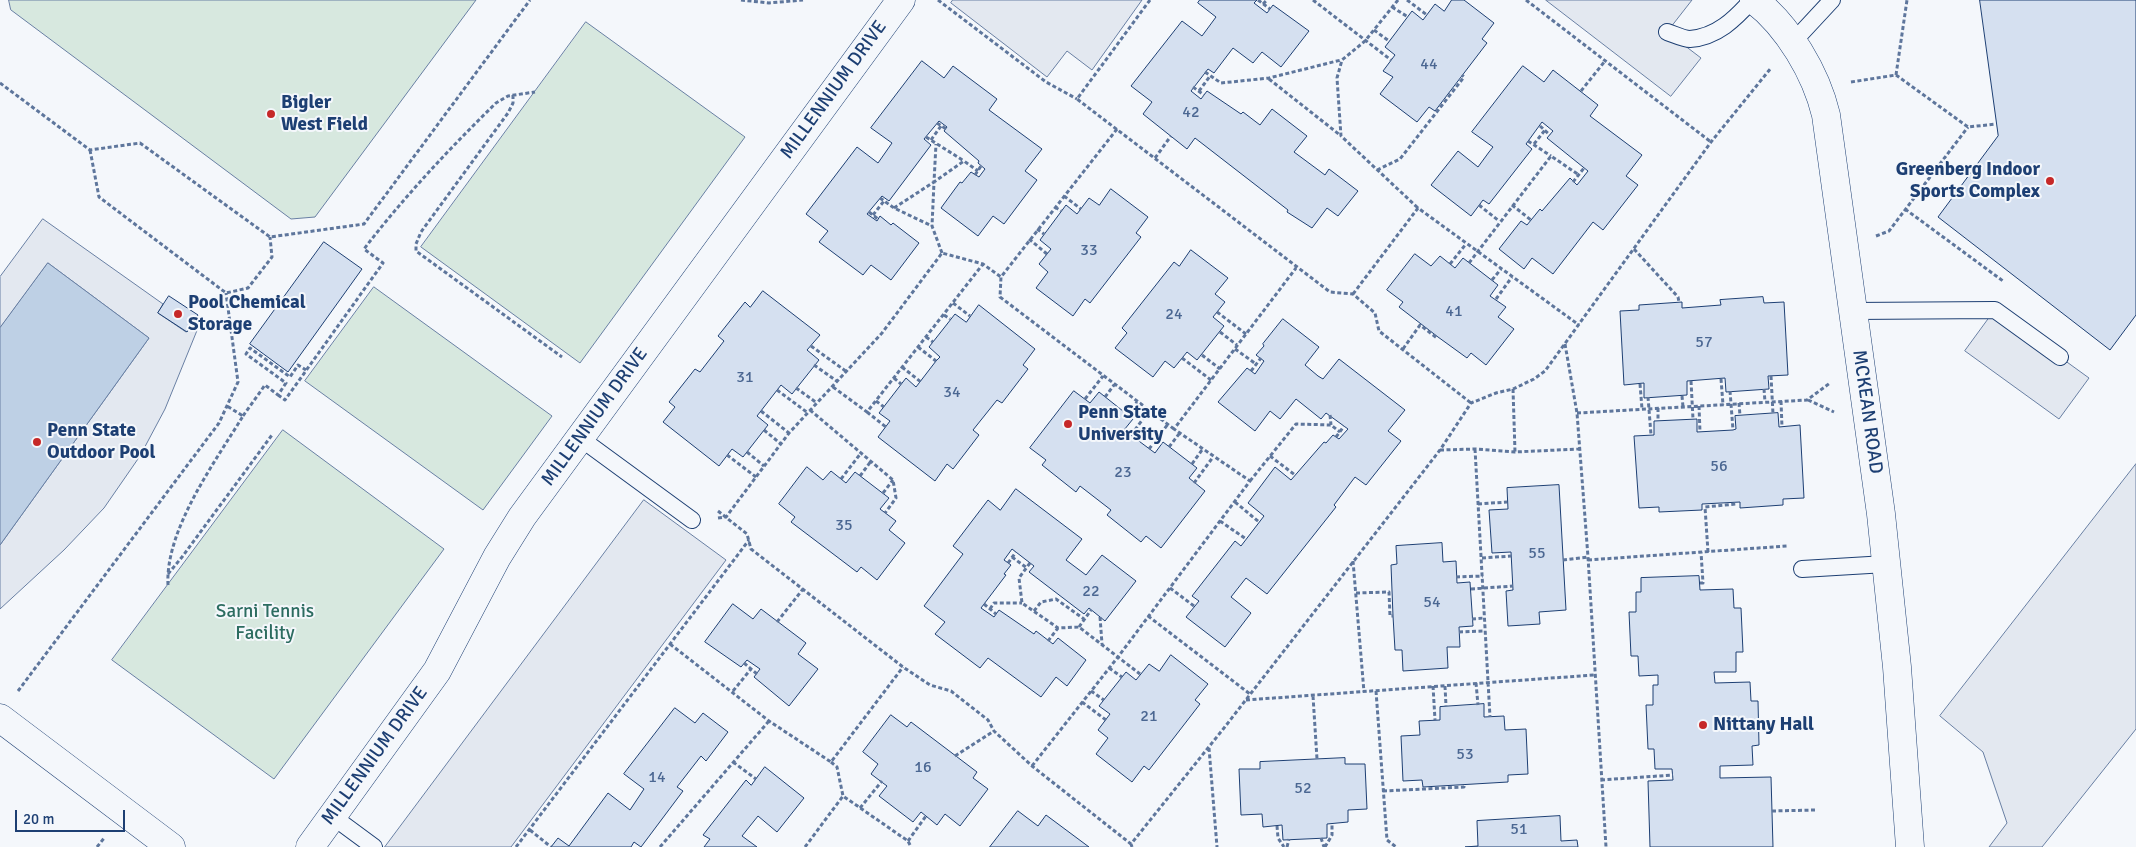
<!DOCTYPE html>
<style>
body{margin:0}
#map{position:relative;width:2136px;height:847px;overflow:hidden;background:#f4f7fb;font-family:Signika,sans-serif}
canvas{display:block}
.scale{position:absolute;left:15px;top:810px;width:110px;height:22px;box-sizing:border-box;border:2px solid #1d3f73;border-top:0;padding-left:6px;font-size:15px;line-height:18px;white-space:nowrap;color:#1d3f73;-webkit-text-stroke:4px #f4f7fb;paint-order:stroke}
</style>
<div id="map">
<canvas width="2136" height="847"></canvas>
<div class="scale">20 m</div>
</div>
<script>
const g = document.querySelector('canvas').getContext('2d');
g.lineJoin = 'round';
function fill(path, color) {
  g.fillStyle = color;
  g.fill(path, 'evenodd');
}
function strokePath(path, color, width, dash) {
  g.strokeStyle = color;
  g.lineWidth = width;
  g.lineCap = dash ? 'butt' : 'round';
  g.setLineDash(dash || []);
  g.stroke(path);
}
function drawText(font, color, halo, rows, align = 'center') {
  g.font = font + ' Signika,sans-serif';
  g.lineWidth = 4;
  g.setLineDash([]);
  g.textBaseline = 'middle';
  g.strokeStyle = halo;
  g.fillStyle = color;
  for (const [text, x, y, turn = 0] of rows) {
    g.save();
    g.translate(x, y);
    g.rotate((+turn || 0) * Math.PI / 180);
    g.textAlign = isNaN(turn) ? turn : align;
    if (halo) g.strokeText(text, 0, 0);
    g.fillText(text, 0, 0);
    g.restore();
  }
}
const green = new Path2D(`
 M9,0H476L315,217L291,219L11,10Z
 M586,22L745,137L580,363L421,247Z
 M374,287L552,416L483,510L305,381Z
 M283,430L444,549L274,779L112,660Z`);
fill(green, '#d7e8df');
strokePath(green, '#687fa3', 1);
const parking = new Path2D(`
 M953,0H1142L1092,70L1067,51L1047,77L951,3Z
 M1546,0H1692L1667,32L1701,58L1671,96Z
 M43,219L163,304L158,313L186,332L192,324L198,328L165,409L140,456L104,508L64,550L0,609V545L149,338L48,263L0,328V277Z
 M1995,310L2089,378L2059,419L1965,351Z
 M2136,464V729L2042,847H1989L2007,823L1983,752L1940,716Z
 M644,500L726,560L511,847H385Z`);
fill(parking, '#e3e8f0');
strokePath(parking, '#687fa3', 1);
const water = new Path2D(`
 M48,263L149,338L0,545V328Z`);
fill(water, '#bed0e5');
strokePath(water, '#687fa3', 1);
const building = new Path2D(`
 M1200,0H1257L1254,3L1267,13L1273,5L1309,31L1281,67L1262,52L1253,63L1233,48L1214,73L1208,69L1191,91L1201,99L1207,91L1241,114L1243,112L1260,125L1272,109L1307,136L1294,152L1325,175L1329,169L1358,191L1338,216L1327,208L1312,228L1287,212L1288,210L1195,138L1187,149L1143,114L1152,102L1131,86L1182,21L1202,36L1216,17L1198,3Z
 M1452,0H1464L1494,23L1482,39L1487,43L1435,111L1429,107L1417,122L1380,94L1393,77L1383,71L1395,55L1385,47L1412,11L1423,20L1435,4L1444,11Z
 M1980,0H2136V315L2110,350L1938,217L1998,136Z
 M922,61L944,78L953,66L997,99L989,110L1042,149L1025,171L1037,180L1004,224L993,216L978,236L941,208L960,182L962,183L971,172L979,177L985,169L978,163L979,161L944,131L947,127L939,121L924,139L931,145L889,201L882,196L867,214L877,221L880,216L891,225L893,223L919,243L891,280L871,265L863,275L819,242L828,231L806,214L857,147L878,163L892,143L871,128Z
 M1523,66L1544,82L1553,70L1598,105L1590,116L1642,155L1626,176L1638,185L1603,230L1593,222L1553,274L1532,258L1524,269L1499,249L1521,221L1527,225L1540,209L1542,211L1570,178L1577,185L1588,171L1547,138L1553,131L1542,122L1526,144L1532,149L1489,204L1483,200L1471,216L1431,185L1458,151L1478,167L1489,152L1493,147L1472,132Z
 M1111,189L1148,217L1136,233L1141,237L1090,303L1085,299L1073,316L1036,288L1048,272L1039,264L1051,249L1040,240L1066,205L1077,214L1089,198L1099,205Z
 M324,242L362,269L288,372L250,344Z
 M1191,250L1228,278L1215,294L1225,302L1213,317L1224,326L1197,360L1187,352L1174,368L1165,361L1153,377L1115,348L1127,333L1122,328L1174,262L1179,266Z
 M1415,254L1431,266L1440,256L1455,268L1463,258L1498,285L1490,296L1506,307L1498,317L1514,329L1486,365L1471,353L1467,358L1438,337L1399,307L1403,302L1387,290Z
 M763,291L820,335L807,350L819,360L792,394L781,385L757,416L768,425L743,457L732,449L719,466L663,422L675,407L669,402L695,369L700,372L724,341L718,336L745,302L750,307Z
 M169,296L198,315L187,332L158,313Z
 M1763,297L1764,303L1784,302L1788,375L1768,376L1769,389L1726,392L1725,378L1687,381V395L1644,398V383L1624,385L1620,311L1639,310V305L1682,302V308L1721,305L1720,300Z
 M979,305L1035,349L1023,365L1028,369L1002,403L997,400L973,430L979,435L953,469L947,464L935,481L878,437L890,421L879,413L906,378L916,387L936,361L940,357L929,347L955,314L966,322Z
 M1283,319L1319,347L1305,365L1318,376L1323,379L1339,359L1405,410L1388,431L1401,441L1366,485L1355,477L1334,505L1336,507L1267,594L1246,578L1231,597L1251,613L1225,647L1186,617L1199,601L1192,596L1235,541L1241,546L1264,516L1248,503L1275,467L1291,480L1324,442L1326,443L1333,435L1339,439L1348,429L1326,413L1321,419L1296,399L1280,419L1270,411L1255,431L1218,402L1247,368L1255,374L1264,361L1256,355L1264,346L1263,344Z
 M1074,391L1090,403L1099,392L1133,419L1124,430L1155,453L1163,442L1197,468L1189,478L1205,491L1161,548L1146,536L1141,542L1107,515L1111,510L1080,486L1076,492L1042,465L1046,460L1030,448Z
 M1778,413L1779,427L1800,425L1804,498L1783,499V505L1740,508V502L1702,504V510L1659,512V507L1639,508L1634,436L1654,435V421L1697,419V432L1733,430L1736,429L1735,416Z
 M807,467L823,480L831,471L846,483L855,472L889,498L880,509L896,521L889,530L905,543L877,580L861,567L857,572L791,522L795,517L779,504Z
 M1559,485L1566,610L1539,612L1540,624L1508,626L1506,591L1513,590L1511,552L1492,553L1489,510L1508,509L1507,488Z
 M1016,489L1082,539L1066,560L1086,575L1102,555L1136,581L1105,621L1089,608L1084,614L1029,572L1034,566L1012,549L1004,560L1011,565L1004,574L1006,575L981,608L994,617L999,610L1034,634L1036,631L1053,644L1058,638L1086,660L1067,686L1056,677L1041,697L988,658L980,668L935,634L945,622L924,606L963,554L953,546L988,500L1000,510Z
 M1442,543L1443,562L1456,561L1457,583L1470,582L1473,626L1459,627L1460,647H1447L1448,668L1403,671L1402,650H1395L1393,616L1391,565L1397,564L1396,546Z
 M1699,576L1700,590L1733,589L1734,608H1741L1743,652H1736V672H1714L1715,683L1750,682L1751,701H1758L1759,745L1752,746L1753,765L1720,766V778L1771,777L1773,847H1650L1648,781L1673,780L1672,769H1655L1654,749H1648L1646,705H1653V685H1658V675L1639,676L1638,656H1631L1629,612H1636V592H1641V578Z
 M733,604L753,619L761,609L806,643L798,654L818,669L789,706L754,677L760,669L747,660L741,667L705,642Z
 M1171,655L1208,684L1195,700L1200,704L1149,770L1144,766L1132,782L1096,754L1108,738L1098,730L1110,714L1099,706L1126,672L1136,680L1149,664L1159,671Z
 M1484,704V717L1504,716L1505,730L1526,729L1528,774L1508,775V782L1423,787L1422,780L1403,781L1401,736L1420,735L1419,721L1440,720V707Z
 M675,708L695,723L703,713L728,732L706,761L701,756L677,787L683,791L641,847L634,842L631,847H551L558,838L569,846L608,793L630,810L644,789L624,774Z
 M891,715L907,727L911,722L977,772L973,778L988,789L960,826L945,814L937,825L921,812L913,822L879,796L887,786L871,774L878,764L863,752Z
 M1345,758V764H1365L1367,809L1348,810V822L1327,824V838L1283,840L1282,825L1263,827L1262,814L1241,815L1239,769H1260V762Z
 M765,767L804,798L777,832L758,816L742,836L757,847H704L710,839L703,835L746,780L751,785Z
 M1018,811L1038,826L1046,815L1089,847H990Z
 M1560,816L1561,841L1577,840L1578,847H1465L1478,846L1477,821Z`);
fill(building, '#d5e0f0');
strokePath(building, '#1d3f73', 1);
const service = new Path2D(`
 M1667,32C1674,34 1683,39 1690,39C1717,37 1735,19 1752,0
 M1793,42L1832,0
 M1853,311L1995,310L2060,357
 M580,438L692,520
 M1802,569L1886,564
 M332,816L374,847`);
const minor = new Path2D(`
 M1754,0C1788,26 1816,73 1826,115L1881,514L1897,667L1910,847
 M0,718L171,847
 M310,847L437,671L497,557L522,517L901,0`);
strokePath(service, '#1d3f73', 18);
strokePath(minor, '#1d3f73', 29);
strokePath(new Path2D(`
 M741,0L769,3L803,0
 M938,0L1046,82L1077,99
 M1150,0L1077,99L1330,292L1353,294L1375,313L1379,331L1471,403
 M1258,0L1270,9
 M1313,0L1391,60
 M1398,0L1365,41L1342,60L1337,78L1341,136L1418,208
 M1407,0L1427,15
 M1526,0L1711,142
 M1263,4L1267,0
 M1392,7L1408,17
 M1374,30L1389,41
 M1205,72L1221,83L1269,78L1341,60
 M1896,75L1907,0
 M1269,79L1340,135
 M1851,82L1896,75L1968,127L1996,124
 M0,83L90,150L140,143L270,237L364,224L530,0
 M1193,87L1204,95
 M1199,91L1210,76
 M1581,91L1605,61
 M513,95V103L508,113L421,232L416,244V251L562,357
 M937,123L946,129
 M1540,126L1550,135
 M1117,129L1001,277L1000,297L1174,429
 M926,137L964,161
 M931,140L941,126
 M1528,141L1551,156
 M1534,144L1545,130
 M90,150L99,197L226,293L248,288L272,257L270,237
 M1155,158L1171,136
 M1377,170L1400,159L1464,77L1462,75
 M975,175L981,166
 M1573,182L1584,168
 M1064,196L1081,209
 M880,198L894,208L932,226
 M1479,205L1499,221
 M1512,205L1531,220
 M1055,207L1061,211
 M894,208L934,182L936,144
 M1905,209L2003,281V283
 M869,212L878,219
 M873,215L884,201
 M1037,229L1044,234
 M1876,236L1889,231L1968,127
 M1029,239L1047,254
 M1634,249L1678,297L1679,302
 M942,253L932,226L934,182L964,161L978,171
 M1469,263L1551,156L1579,175
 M1450,264L1466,244
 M1492,280L1501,269
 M1353,294L1418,208L1579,325
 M1496,299L1512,277
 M953,303L970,316
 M1217,312L1246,334
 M944,315L950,319
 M1220,332L1237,345
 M926,337L933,342
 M1565,344L1577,413L1588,557L1606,847
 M811,346L847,372
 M918,347L936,361
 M1235,349L1256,364
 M1403,349L1420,325L1437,338L1438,337
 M1202,355L1220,369
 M1182,358L1211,380
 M814,365L838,382
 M902,367L921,382
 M1251,371L1261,358
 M1771,376L1773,414
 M894,378L901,384
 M1721,379L1723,405
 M1691,381L1693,419
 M1640,384L1642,409
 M833,387L867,412L983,264
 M796,388L817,403
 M1513,389L1515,452
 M1764,389L1765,402
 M777,390L808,413
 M1730,391L1733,430
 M278,395L285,400L383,263L364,249C404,197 449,149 496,103L508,96L535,92
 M1682,396L1683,407
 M1105,397L1114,385
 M1648,397L1651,435
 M1085,399L1103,376
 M1808,400L1834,412
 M876,401L884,407
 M1781,401L1782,427
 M1739,403L1740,416
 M1699,406L1700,432
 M1658,408V421
 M810,410L893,480L896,498L885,513
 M761,411L789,433
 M867,412L886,427
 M1577,413L1807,400L1830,383
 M1128,414L1137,402
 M1330,415L1331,425
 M243,416L265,385L278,395L286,383L246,354L250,348L290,377L298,365L306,370
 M764,430L781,444
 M1131,435L1149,411
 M1336,437L1344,426
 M1169,447L1179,434
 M1149,449L1168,424
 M1475,449L1490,717
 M1440,450L1475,449L1515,452L1579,449
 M747,452L764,466
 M727,455L756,477
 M1270,456L1295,475
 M1192,464L1202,450
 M860,476L871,461
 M841,479L861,453
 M1250,481L1296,424L1331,425L1340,432
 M1194,483L1213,457
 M883,493L893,480
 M1235,502L1259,522
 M1478,504L1507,502
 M718,511L747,534L751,549L903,667L930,685L951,691L988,720L994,731L1032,766L1131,844
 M718,518L726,517L789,433L882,333L942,253L983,264L1001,277
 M1220,521L1246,539
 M1708,552L1705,507L1736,504V502
 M1012,557L1027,568
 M1482,558L1511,556
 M1563,560L1588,557
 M1588,560L1787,546
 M1353,561L1364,692
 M1008,563L1016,552
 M1030,563L1019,578L1022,603L1058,628L1079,627L1140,674
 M168,574L182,557L272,435
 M1456,577L1483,576
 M1700,583H1703L1701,552
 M168,585C165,530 215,462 243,416L227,406
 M1170,588L1194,606
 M1471,589L1513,586
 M1356,593L1389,592L1390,616H1393
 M984,604L996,614
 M990,609L994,603H1022
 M1034,611L1041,602L1056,599L1084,619
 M1148,616L1250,694
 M1100,617L1102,644
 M1472,619L1484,618
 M777,622L803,589
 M1079,627L1091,610
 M1459,632L1485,631
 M1048,641L1058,628
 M670,644L769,721L831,762L903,667
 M744,663L757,674
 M1109,668L1122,677
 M1476,683L1478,705
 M1433,686L1435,720
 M1445,686L1446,706
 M18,691L219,423L238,382L226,293
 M733,691L751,669
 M1091,691L1104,700
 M1376,691L1387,840L1396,847
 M1313,696L1317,759
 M1246,700L1594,675
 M1082,702L1106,720
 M1209,748L1217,847
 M955,756L994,731
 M733,762L756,779
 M831,762L837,767L843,796L908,841L911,847
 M1032,766L1118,657L1250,481L1174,429L1296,268
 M1601,780L1673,775
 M1383,791L1464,787V785
 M860,808L882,781
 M1772,811L1816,810
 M1277,826L1278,838L1284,847
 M530,830L551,847
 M1321,838L1324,847
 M908,841L926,816
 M97,847L105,837
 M516,847L749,540
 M660,847L769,721
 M805,847L843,796
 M1132,847L1131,844L1224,728L1440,450L1471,403L1496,393L1513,389L1534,379L1545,371L1711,142L1771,68
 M1287,847L1289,839
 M1325,847L1332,835V824`), '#5e769c', 3, [4, 2.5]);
strokePath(service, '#f4f7fb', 16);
strokePath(minor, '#f4f7fb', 28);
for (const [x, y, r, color] of [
 [271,114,5,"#c62828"],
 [2050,181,5,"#c62828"],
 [178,314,5,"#c62828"],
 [1068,424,5,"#c62828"],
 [37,442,5,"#c62828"],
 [1703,725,5,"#c62828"]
]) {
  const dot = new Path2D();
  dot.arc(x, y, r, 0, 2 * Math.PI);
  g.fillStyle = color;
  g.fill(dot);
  strokePath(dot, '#f4f7fb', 2);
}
drawText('16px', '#4b6792', null, [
 ["44",1429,65],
 ["42",1191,113],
 ["33",1089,251],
 ["41",1454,312],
 ["24",1174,315],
 ["57",1704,343],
 ["31",745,378],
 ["34",952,393],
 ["56",1719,467],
 ["23",1123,473],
 ["35",844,526],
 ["55",1537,554],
 ["22",1091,592],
 ["54",1432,603],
 ["21",1149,717],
 ["53",1465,755],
 ["16",923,768],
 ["14",657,778],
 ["52",1303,789],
 ["51",1519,830]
]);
drawText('19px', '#1d3f73', '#f4f7fb', [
 ["MILLENNIUM DRIVE",834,90,-54],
 ["MCKEAN ROAD",1867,412,82],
 ["MILLENNIUM DRIVE",595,417,-54],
 ["MILLENNIUM DRIVE",375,756,-54]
]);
drawText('bold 19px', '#1d3f73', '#f4f7fb', [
 ["Bigler",281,103],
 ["West Field",281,125],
 ["Greenberg Indoor",2040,170,"right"],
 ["Sports Complex",2040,192,"right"],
 ["Pool Chemical",188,303],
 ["Storage",188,325],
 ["Penn State",1078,413],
 ["University",1078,435],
 ["Penn State",47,431],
 ["Outdoor Pool",47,453],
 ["Nittany Hall",1713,725]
], 'left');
drawText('19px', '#2c6c60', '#f4f7fb', [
 ["Sarni Tennis",265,612],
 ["Facility",265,634]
]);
</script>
